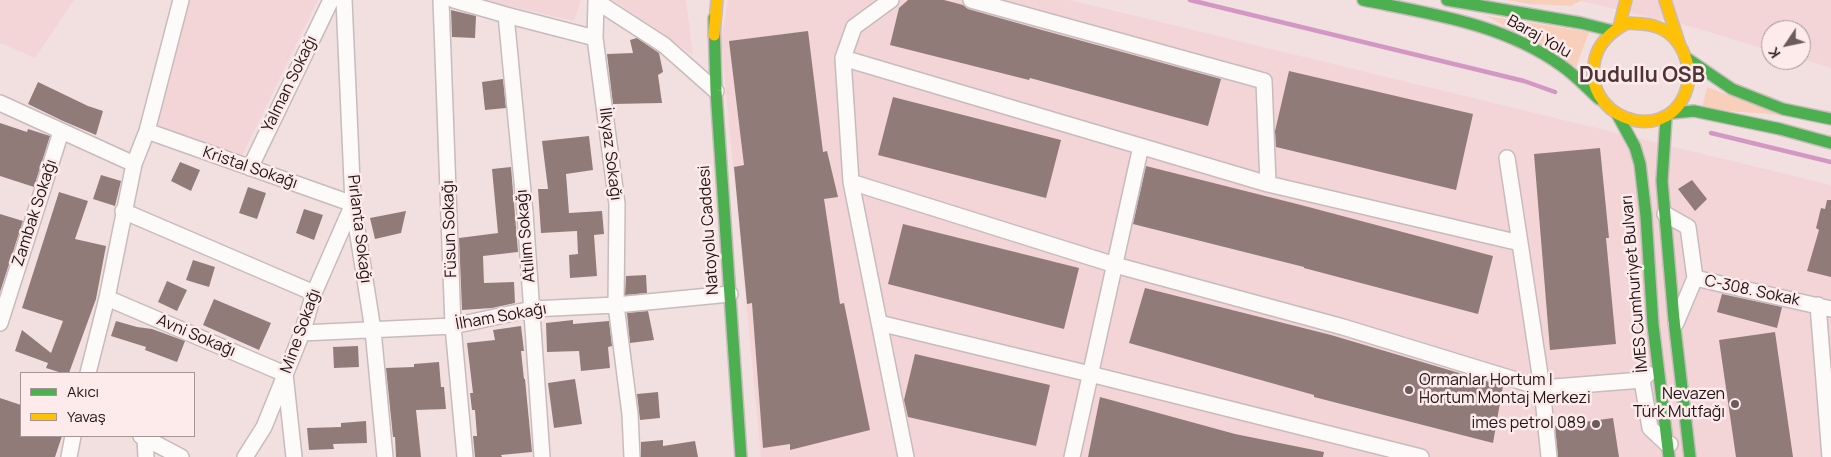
<!DOCTYPE html>
<meta charset="utf-8">
<style>
body{margin:0}
#map{position:relative;width:1831px;height:457px;overflow:hidden;background:#f2e0e1;font-family:Manrope,sans-serif}
canvas{display:block}
.legend{position:absolute;left:20px;top:372px;width:175px;height:65px;box-sizing:border-box;background:#fdeaea;border:1px solid #a59595;margin:0;padding:6px 9px;list-style:none;font-size:15px;color:#201516}
.legend li{display:flex;align-items:center;gap:10px;height:25px}
.legend b{width:25px;border:1px solid #a59595}
.north{position:absolute;left:1761px;top:20px;width:50px;height:50px;box-sizing:border-box;background:#fdeaea;border:1px solid #a59595;border-radius:50%;rotate:236deg;font-size:14px;font-weight:700;line-height:20px;text-align:center;color:#201516}
.north::after{content:'';display:block;margin:auto;width:18px;height:22px;background:#6a5c5d;clip-path:polygon(50% 0,100% 100%,50% 72%,0 100%)}
</style>
<div id="map">
<canvas width="1831" height="457"></canvas>
<ul class="legend">
<li><b style="height:6px;background:#4caf50"></b>Akıcı</li>
<li><b style="height:6px;background:#ffc107"></b>Yavaş</li>
</ul>
<div class="north">K</div>
</div>
<script>
const g = document.querySelector('canvas').getContext('2d');
g.lineJoin = 'round';
function fill(path, color) {
  g.fillStyle = color;
  g.fill(path, 'evenodd');
}
function strokePath(path, color, width, dash) {
  g.strokeStyle = color;
  g.lineWidth = width;
  g.lineCap = dash ? 'butt' : 'round';
  g.setLineDash(dash || []);
  g.stroke(path);
}
function drawText(font, color, halo, rows, align = 'center') {
  g.font = font + ' Manrope,sans-serif';
  g.lineWidth = 5;
  g.setLineDash([]);
  g.textBaseline = 'middle';
  g.strokeStyle = halo;
  g.fillStyle = color;
  for (const [text, x, y, turn = 0] of rows) {
    g.save();
    g.translate(x, y);
    g.rotate((+turn || 0) * Math.PI / 180);
    g.textAlign = isNaN(turn) ? turn : align;
    if (halo) g.strokeText(text, 0, 0);
    g.fillText(text, 0, 0);
    g.restore();
  }
}
fill(new Path2D(`
 M0,0H74L35,58L0,43Z
 M186,0H318L239,162L153,123Z
 M482,0H581L574,21Z
 M613,0H686L693,55Z
 M728,0H1070L1831,185V457H761L721,41Z
 M1576,0H1831V68L1801,59V30H1771V51L1696,28Z`), '#f4d5d7');
fill(new Path2D(`
 M1506,0H1582L1571,6L1530,4Z
 M1487,16L1589,32L1576,67Z
 M1707,87L1781,115L1702,109Z`), '#f7cfbb');
strokePath(new Path2D(`
 M1190,0L1524,81L1555,92
 M1711,133L1831,162`), '#d297c2', 4.5);
fill(new Path2D(`
 M908,0H944L963,5L968,9L1042,30L1221,79L1208,126L1030,78L1029,80L890,45L899,8Z
 M451,10L476,16L475,38L452,37Z
 M808,31L823,152L827,151L838,197L824,199L840,304L844,303L870,430L790,450V444L763,448L752,303L747,304L734,167L744,165L729,41Z
 M637,38L659,53L663,72L658,75L662,103L613,104L607,54L633,53L630,40Z
 M1289,71L1473,114L1456,190L1276,147L1275,131Z
 M503,79L506,108L485,110L482,82Z
 M38,82L88,106L103,111L96,135L63,121L28,104Z
 M893,97L1061,140L1046,198L878,155Z
 M0,123L27,132L28,129L50,136L34,187L0,176Z
 M589,136L593,170L566,174L569,213L602,211L604,234L594,235L597,276L570,278L569,255L578,254L577,231L541,233L538,189H548L542,141Z
 M1600,148L1609,238H1606L1616,344L1550,350L1534,154Z
 M180,162L200,170L191,191L171,181Z
 M1146,166L1301,205L1493,256L1478,314L1304,268V267L1133,224Z
 M511,167L518,252L483,256L484,283L514,282L515,303L492,308L462,310L459,238L498,233L492,169Z
 M101,175L121,181L115,206L93,199Z
 M1692,180L1707,199L1695,211L1678,189Z
 M248,187L266,193L257,219L239,213Z
 M59,192L88,201L75,239L106,246L96,299L69,373H62L46,368L48,363L15,351L22,330L51,353L63,321L22,308Z
 M1827,200H1831V277L1807,271L1819,230L1816,228L1821,208L1825,209Z
 M304,209L323,215L314,240L296,233Z
 M406,211L401,233L375,239L370,218Z
 M0,214L23,221L0,292Z
 M903,224L1079,268L1064,329L888,284Z
 M193,260L215,267L209,287L186,280Z
 M646,275L647,293L625,295L626,276Z
 M167,281L187,290L177,311L158,302Z
 M1145,288L1331,335L1503,386L1493,443L1314,397V395L1129,343Z
 M1722,294L1782,307L1777,328L1717,312Z
 M214,299L271,323L259,350L203,325Z
 M648,311L654,340L630,343L627,313Z
 M573,320V324L609,321L612,346L608,347L610,368L581,371L579,351L547,352L546,323Z
 M116,321L137,327L152,329L185,341L177,362L145,350L146,347L111,336Z
 M521,326L524,351H521L524,379H525L532,452L501,455L502,457H475L473,436H477L475,410H472L470,393H473L467,343L495,340L493,330Z
 M1775,332L1793,457H1736L1719,340Z
 M358,346L359,367L334,368L333,347Z
 M915,354L1050,385L1036,446L908,417L904,400Z
 M439,362L441,387H444L446,409L416,410L421,457H396L395,437H393L386,368L414,367V364Z
 M575,379L582,424L554,428L548,383Z
 M658,392L660,418L640,420L637,394Z
 M1100,397L1235,434L1324,452L1323,457H1088Z
 M0,398L21,405V436H62L55,457H0Z
 M1613,418L1619,457H1558L1555,426Z
 M366,421L367,443L333,444L334,449L309,450L307,428L341,427V423Z
 M663,440V446L695,441L698,457H641V442Z`), '#907b79');
const street = new Path2D(`
 M344,0L353,204L373,330L385,457
 M441,0L453,326L465,457
 M454,0L506,15L595,38
 M891,0L854,27L843,58L851,182L1115,265L1343,327L1542,388L1642,380
 M971,0L1264,81L1268,184L1520,243L1507,158
 M506,15L525,213L542,457
 M843,58L1268,184
 M0,103L134,164
 M147,131L353,204L314,293L302,333L264,427L245,457
 M250,168L331,0
 M851,182L906,457
 M123,211L314,293
 M1665,214L1688,227L1695,278
 M1520,243L1542,388L1549,457
 M107,298L285,374L294,457
 M1818,305L1830,457
 M0,323L61,132
 M879,323L1090,374L1421,457
 M1676,323L1695,278L1831,309
 M302,333L453,326L532,309L616,305L730,294
 M88,373L107,298L134,164L147,131L181,0
 M1648,374L1642,380L1650,428L1667,444H1670
 M141,436L181,457
 M145,438L146,457
 M69,457L73,436
 M632,457L630,414L616,305L617,204L595,38L596,1L664,45L716,91
 M1072,457L1141,146`);
const fast = new Path2D(`
 M1363,0C1432,14 1504,24 1562,66C1575,75 1587,88 1599,99
 M1447,0L1581,23L1613,31
 M714,18L716,91L741,457
 M1688,59L1732,89L1783,109L1831,119
 M1672,113L1694,111L1780,129L1831,143
 M1617,114L1635,147L1640,164L1646,216L1653,325L1669,457
 M1666,118L1662,181L1674,320L1690,457`);
const slow = new Path2D(`
 M1665,0L1680,46
 M1627,23C1637,24 1647,23 1657,27C1683,36 1695,70 1685,94C1662,148 1580,115 1595,59C1599,42 1612,31 1627,23Z
 M1619,27L1626,0
 M714,35L717,0`);
strokePath(street, '#c8bbbb', 18);
strokePath(fast, '#c8bbbb', 14);
strokePath(slow, '#c8bbbb', 14);
strokePath(street, '#fdfafa', 15);
strokePath(fast, '#4caf50', 11);
strokePath(slow, '#ffc107', 11);
for (const [x, y, r, color] of [
 [1409,390,5,"#6a5c5d"],
 [1735,404,5,"#6a5c5d"],
 [1596,424,5,"#6a5c5d"]
]) {
  const dot = new Path2D();
  dot.arc(x, y, r, 0, 2 * Math.PI);
  g.fillStyle = color;
  g.fill(dot);
  strokePath(dot, '#fdeaea', 2);
}
drawText('16px', '#201516', '#fdeaea', [
 ["Baraj Yolu",1539,37,29],
 ["Yalman Sokağı",290,84,-64],
 ["İlkyaz Sokağı",610,154,83],
 ["Kristal Sokağı",250,168,19],
 ["Zambak Sokağı",35,213,-72],
 ["Pırlanta Sokağı",359,229,83],
 ["Füsun Sokağı",450,229,-92],
 ["Natoyolu Caddesi",709,230,-94],
 ["Atılım Sokağı",526,236,-95],
 ["İMES Cumhuriyet Bulvarı",1635,284,-95],
 ["C-308. Sokak",1752,291,12],
 ["İlham Sokağı",501,317,-10],
 ["Mine Sokağı",301,331,-70],
 ["Avni Sokağı",196,336,23]
]);
drawText('16px', '#201516', '#fdeaea', [
 ["Ormanlar Hortum |",1419,381,"left"],
 ["Hortum Montaj Merkezi",1419,399,"left"],
 ["Nevazen",1725,395],
 ["Türk Mutfağı",1725,413],
 ["imes petrol 089",1586,424]
], 'right');
drawText('bold 21px', '#4d3436', '#fdeaea', [
 ["Dudullu OSB",1642,76]
]);
</script>
